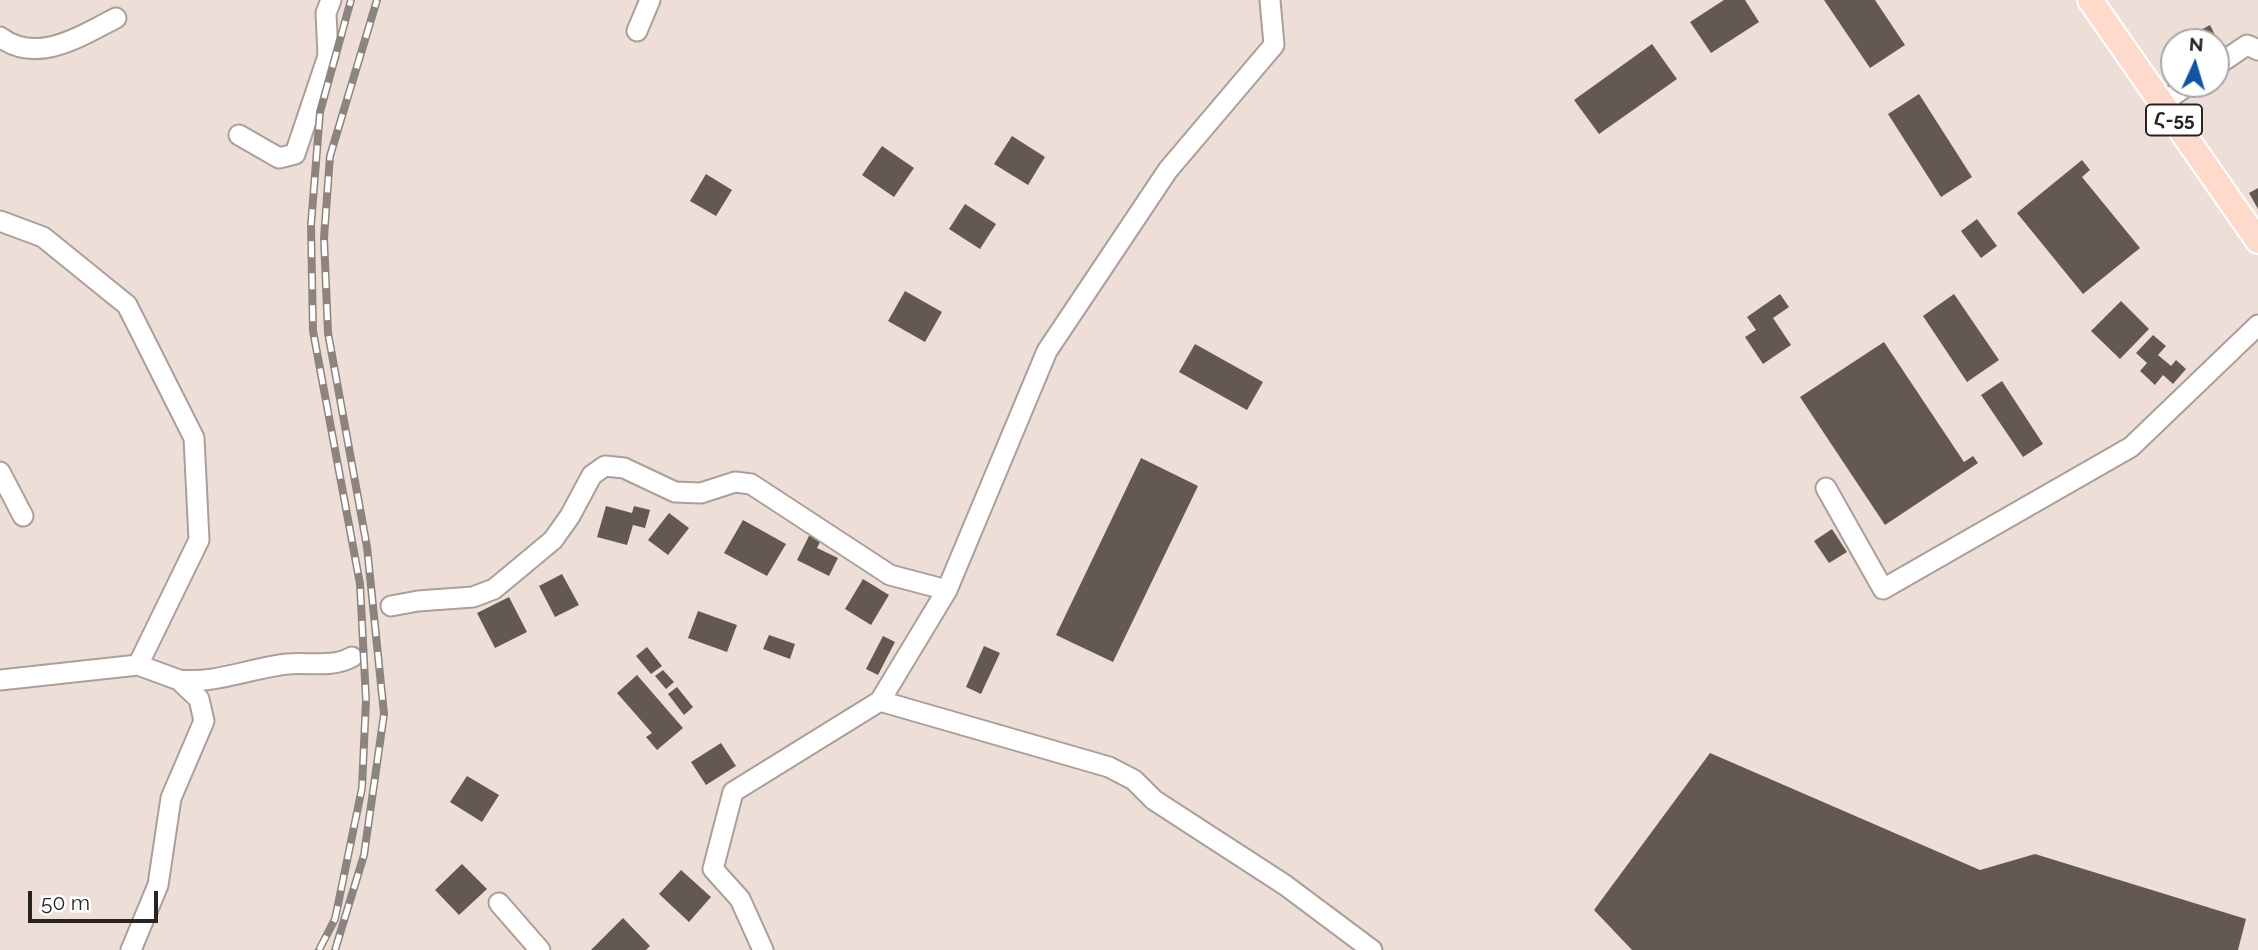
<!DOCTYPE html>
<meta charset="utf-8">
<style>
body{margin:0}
#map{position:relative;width:2258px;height:950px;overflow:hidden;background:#eddfd8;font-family:Raleway,sans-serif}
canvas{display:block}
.north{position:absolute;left:2160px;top:28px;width:70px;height:70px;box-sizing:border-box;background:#fff;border:2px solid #a9a7a7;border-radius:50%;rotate:4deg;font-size:19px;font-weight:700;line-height:28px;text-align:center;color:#292422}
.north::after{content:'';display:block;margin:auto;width:24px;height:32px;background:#1154a4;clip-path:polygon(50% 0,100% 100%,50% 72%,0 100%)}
.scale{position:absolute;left:28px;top:891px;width:130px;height:32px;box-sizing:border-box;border:4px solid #292422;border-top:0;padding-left:9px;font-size:21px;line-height:24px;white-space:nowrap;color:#292422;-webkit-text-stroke:5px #fff;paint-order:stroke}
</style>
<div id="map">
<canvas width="2258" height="950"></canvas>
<div class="north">N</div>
<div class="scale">50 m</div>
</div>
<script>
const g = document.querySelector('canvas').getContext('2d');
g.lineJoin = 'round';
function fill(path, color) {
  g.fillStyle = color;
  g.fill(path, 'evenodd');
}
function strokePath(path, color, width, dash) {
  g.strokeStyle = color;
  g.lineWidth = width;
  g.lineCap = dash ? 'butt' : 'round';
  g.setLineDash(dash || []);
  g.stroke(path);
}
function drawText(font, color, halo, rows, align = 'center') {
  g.font = font + ' Raleway,"Noto Sans Armenian",sans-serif';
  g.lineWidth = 7;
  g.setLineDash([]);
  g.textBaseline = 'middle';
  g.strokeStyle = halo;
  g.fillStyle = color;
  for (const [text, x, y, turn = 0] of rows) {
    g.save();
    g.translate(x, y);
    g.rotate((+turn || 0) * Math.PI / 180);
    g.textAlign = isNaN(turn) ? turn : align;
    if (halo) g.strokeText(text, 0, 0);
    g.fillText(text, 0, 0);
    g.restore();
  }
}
fill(new Path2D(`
 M1724,0H1745L1759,22L1711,53L1690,22Z
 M1824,0H1875L1905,45L1870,68Z
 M2210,25L2218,41L2191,42L2188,37Z
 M1652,44L1677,79L1599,134L1574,100Z
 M1919,94L1972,177L1941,197L1888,114Z
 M1012,136L1045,157L1028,185L994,164Z
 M882,146L914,168L894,197L862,175Z
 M2082,160L2090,170L2082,177L2140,248L2083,294L2017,213Z
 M706,174L732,190L716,216L690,201Z
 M2258,188V209L2249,193Z
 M965,204L996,224L980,249L949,229Z
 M1977,219L1997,246L1981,258L1961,231Z
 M905,291L942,312L925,342L888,321Z
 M1780,294L1789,307L1773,318L1791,345L1763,364L1745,337L1756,330L1747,317Z
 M1954,294L1999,360L1967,382L1923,316Z
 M2121,301L2149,329L2120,359L2091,331Z
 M2153,335L2166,346L2158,355L2171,366L2176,360L2186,369L2173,384L2163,375L2155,385L2140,371L2147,363L2136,353Z
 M1884,342L1964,462L1973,456L1978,463L1885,525L1800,397Z
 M1195,344L1263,382L1247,410L1179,372Z
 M2002,381L2043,444L2023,457L1981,395Z
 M1141,458L1198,486L1113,662L1056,635Z
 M606,506L632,513L634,506L650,510L645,528L633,525L627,545L597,537Z
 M669,513L689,528L668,555L648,540Z
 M743,520L786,544L767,576L724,553Z
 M1832,529L1847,552L1829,563L1814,541Z
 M810,534L821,540L817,548L838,558L829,576L797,560Z
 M562,574L579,605L555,617L539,586Z
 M863,579L889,595L871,625L845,609Z
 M509,597L527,632L495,648L477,613Z
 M698,611L737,625L727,652L688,638Z
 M769,635L795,644L790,659L763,649Z
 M883,636L895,642L878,675L866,669Z
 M984,646L1000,653L981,694L966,687Z
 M647,647L662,666L651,674L636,656Z
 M663,670L674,682L666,689L655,676Z
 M637,675L683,728L657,750L646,737L652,733L617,693Z
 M677,687L693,707L684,715L668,694Z
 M721,743L736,766L706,785L691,762Z
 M1710,753L1980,870L2035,854L2246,919L2238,950H1632L1594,910Z
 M467,776L499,795L482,822L450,802Z
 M462,864L487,889L459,915L435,890Z
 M681,870L711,897L689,922L659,894Z
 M623,918L650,946L646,950H591Z`), '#645852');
const minor = new Path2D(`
 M637,31L650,0
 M0,37C37,65 81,36 116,18
 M2216,66L2247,45L2258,50
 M2162,103L2190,84
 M239,135L279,158L295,154L328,56L326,13L331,0
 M0,221L43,237L127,305L194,438L199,540L138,665
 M0,472L23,516
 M1826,488L1883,589L2131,447L2258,325
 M391,606L418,601L473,597L494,589L553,540L570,516L592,475L605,466L624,468L675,492L701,493L735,482L751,484L890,575L947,590
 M0,680L138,665L179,680L199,699L204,721L171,798L158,885L131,950
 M179,680C216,684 251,668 287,664C310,662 332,668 352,657
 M880,701L1109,767L1134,780L1154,800L1285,885L1372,950
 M499,903L540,950
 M763,950L740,899L713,869L733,792L880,701L947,590L1047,351L1168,170L1274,45L1270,0`);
const major = new Path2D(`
 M2090,0L2258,241`);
strokePath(minor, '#ac9e98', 23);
strokePath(major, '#fff', 28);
strokePath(minor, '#fff', 19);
strokePath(major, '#fddacb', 24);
const rail = new Path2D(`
 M319,950L335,919L362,788L366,700L360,584L313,331L311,225L320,112L351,0
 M335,950L364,855L384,714L367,547L328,333L324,238L330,156L377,0`);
strokePath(rail, '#8e847f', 8);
strokePath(rail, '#fff', 5, [16]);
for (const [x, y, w] of [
 [2174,120,56]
]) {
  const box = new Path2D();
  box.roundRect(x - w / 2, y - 15.5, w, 31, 5);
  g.fillStyle = '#fff';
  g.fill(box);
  strokePath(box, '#292422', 2);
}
drawText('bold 19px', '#292422', null, [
 ["Հ-55",2174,120]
]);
</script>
